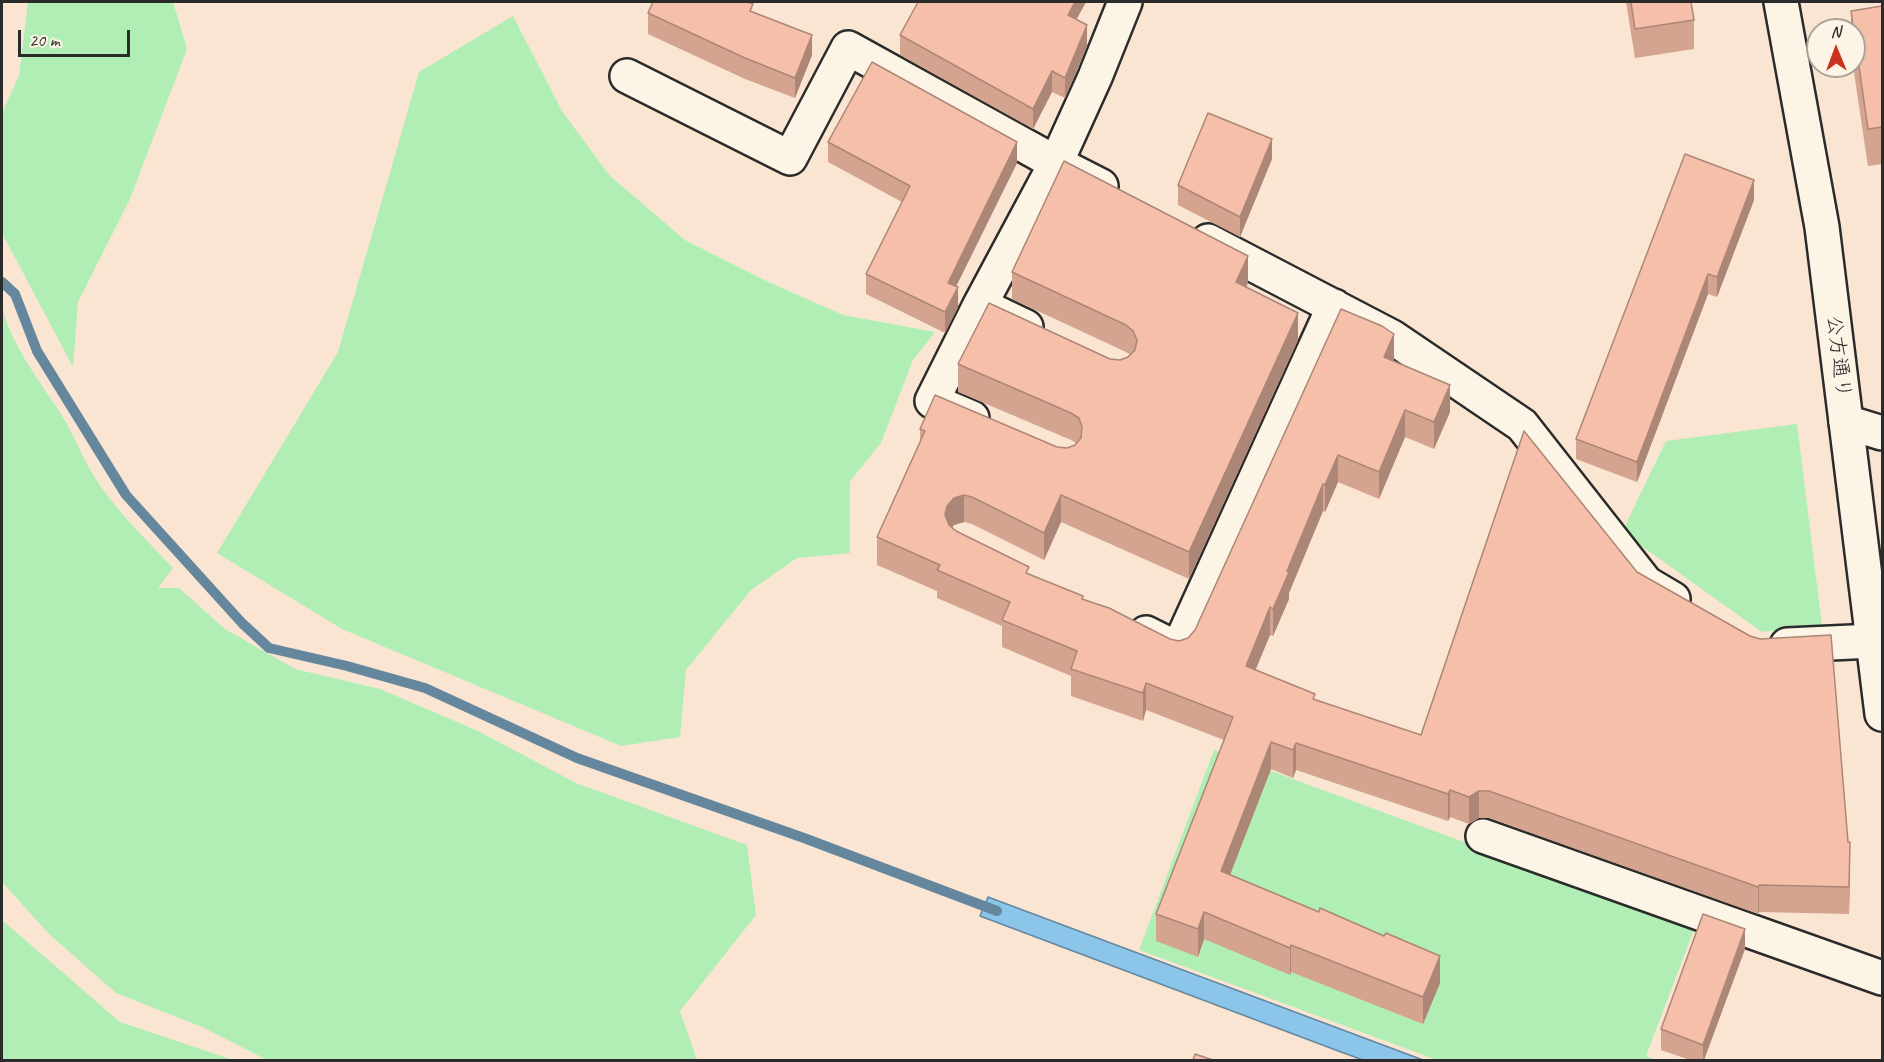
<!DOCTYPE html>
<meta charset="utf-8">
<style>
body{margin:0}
#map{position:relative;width:1884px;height:1062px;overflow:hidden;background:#fae5d3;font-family:Caveat,sans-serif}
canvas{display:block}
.frame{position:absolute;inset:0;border:3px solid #2b2b2b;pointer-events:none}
.north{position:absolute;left:1806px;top:18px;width:60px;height:60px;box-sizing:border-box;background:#fcf5e5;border:2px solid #a8a49b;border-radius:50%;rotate:359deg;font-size:16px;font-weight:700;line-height:24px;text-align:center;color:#2b2b2b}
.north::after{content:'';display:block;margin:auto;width:21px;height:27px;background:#c8321e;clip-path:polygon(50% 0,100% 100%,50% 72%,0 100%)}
.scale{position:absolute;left:18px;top:30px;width:112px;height:27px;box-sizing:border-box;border:3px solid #2b2b2b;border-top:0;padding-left:8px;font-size:18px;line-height:21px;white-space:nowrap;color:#2b2b2b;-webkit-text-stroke:4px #fcf5e5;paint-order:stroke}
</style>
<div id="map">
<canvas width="1884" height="1062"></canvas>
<div class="frame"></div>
<div class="north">N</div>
<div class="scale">20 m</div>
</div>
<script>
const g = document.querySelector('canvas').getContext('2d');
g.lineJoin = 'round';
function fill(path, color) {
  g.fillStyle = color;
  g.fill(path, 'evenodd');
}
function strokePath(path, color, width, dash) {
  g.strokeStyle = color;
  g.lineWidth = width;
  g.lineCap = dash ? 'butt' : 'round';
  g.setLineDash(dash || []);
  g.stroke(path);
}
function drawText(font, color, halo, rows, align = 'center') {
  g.font = font + ' Caveat,"Klee One",sans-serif';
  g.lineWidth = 4.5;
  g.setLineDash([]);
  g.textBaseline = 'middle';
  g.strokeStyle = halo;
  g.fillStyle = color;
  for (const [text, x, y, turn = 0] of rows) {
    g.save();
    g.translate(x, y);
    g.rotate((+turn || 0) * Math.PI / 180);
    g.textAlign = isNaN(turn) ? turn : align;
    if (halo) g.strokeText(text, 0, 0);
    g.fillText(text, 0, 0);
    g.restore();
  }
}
fill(new Path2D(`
 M28,2H173L187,49L130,199L78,302L73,367L2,233V113L19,76Z
 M513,16L562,111L609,175L685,240L764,280L843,315L935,332L913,360L881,443L850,481V553L797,558L751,590L686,670L680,737L621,746L342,629L217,553L338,352L419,72Z
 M2,306C11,345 39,380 61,414C74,434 82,458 95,478C117,512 146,539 173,568L158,588H179L225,629L295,669L380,689L478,731L576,783L747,845L756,915L680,1011L697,1060H267L202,1027L116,993L49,934L2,882Z
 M1797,424L1822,626L1762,632L1622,532L1666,441Z
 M1214,750L1695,927L1646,1056L1656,1060H1437L1139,950Z
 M2,920L120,1022L233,1060H2Z`), '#b0eeb5');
const water = new Path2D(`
 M988,897L1423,1060H1363L1341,1052L980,916Z`);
fill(water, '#8bc5ea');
strokePath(water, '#65879e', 1.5);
strokePath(new Path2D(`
 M2,282L15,294L37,351L126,495L242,623L269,648L347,666L425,688L577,758L804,838L997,911`), '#65879e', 10);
const street = new Path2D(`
 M627,76L790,158L848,48L1056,163L980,305L1026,327
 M1101,186L1056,163L1095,77L1125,2
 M1208,241L1392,337L1522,425L1646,583L1673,599
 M972,418L932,401L980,305
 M1846,422L1882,433
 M1146,633L1178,649L1334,306
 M1787,645L1874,641
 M1483,836L1882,978`);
const secondary = new Path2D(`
 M1781,2L1822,227L1882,714`);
strokePath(street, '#2b2b2b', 38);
strokePath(secondary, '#2b2b2b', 38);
strokePath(street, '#fcf5e5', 33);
strokePath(secondary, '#fcf5e5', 33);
fill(new Path2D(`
 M918,2H1086L1076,19L1087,46L1065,98L1052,92L1033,129L900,55V35Z
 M1626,2H1691L1694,20V49L1635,58Z
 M1882,6V164L1868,166L1853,66L1854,30H1851V11Z
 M753,12L812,55L795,98L745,79L648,34V13Z
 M828,142L1017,163L956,286L958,307L945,333L866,294V274L902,202L828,162Z
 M1272,159L1240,237L1178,205V185Z
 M1754,200L1717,297L1708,294L1637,482L1576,459V439Z
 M1012,272L1248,283L1246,287L1298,340L1189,579L1061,522L1044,560L972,524L964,522L954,525L952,528L956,531L1029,574L1083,599L1170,639L1179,641L1188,638L1195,630L1394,361H1393L1450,412L1434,449L1405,437L1379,499L1338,482L1325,512L1323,511L1289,593V599L1273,636L1270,635L1255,670L1315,700L1421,735L1850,870L1849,914L1759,912L1758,914L1489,818H1479L1469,824L1450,817L1448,821L1296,770L1293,778L1271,769L1230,875L1440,983L1423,1024L1291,972L1290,975L1204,939L1198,957L1156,941V914L1224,740L1146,710L1143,721L1071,696V676L1002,647V626L937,598V591L877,565V537L920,442V429L1067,448L1075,445L1076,443L1071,440L958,392V364L1110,359L1120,360L1128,357L1130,355L1126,352L1012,299Z
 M1745,949L1704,1060H1690L1661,1050V1029Z`), '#d4a491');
fill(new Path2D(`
 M1075,2H1086L1068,35V15Z
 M1087,25V46L1065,98V78Z
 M812,35V55L795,98V78Z
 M1052,71V92L1033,129V109Z
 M1272,139V159L1240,237V217Z
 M1017,142V163L948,303V283Z
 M1754,180V200L1717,297V277Z
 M1248,256V283L1236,309V282Z
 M1708,274V294L1637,482V462Z
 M958,287V307L945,333V312Z
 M1298,313V340L1189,579V552Z
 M1394,334V361L1384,385V357Z
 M1450,385V412L1434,449V422Z
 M1405,410V437L1379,499V472Z
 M1338,455V482L1325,512V485Z
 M1323,484V511L1289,593V599L1273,636V609L1287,571Z
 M964,495V522L954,525L947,533L945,515L947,506L954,498Z
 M1061,495V522L1044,560V533Z
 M1270,607V635L1246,693V666Z
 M1146,683V710L1143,721V693Z
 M1271,742V769L1221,898V871Z
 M1296,743V770L1293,778V750Z
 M1450,790V817L1448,821V794Z
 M1479,791V818L1469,824V797Z
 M1850,842V870L1849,914V887Z
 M1759,885V912L1758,914V887Z
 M1204,912V939L1198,957V929Z
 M1745,929V949L1704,1060H1703V1045Z
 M1291,945V972L1290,975V948Z
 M1440,956V983L1423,1024V997Z`), '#ac8676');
const building = new Path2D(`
 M653,2H748L753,4L750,11L812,35L795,78L745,58L648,13Z
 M918,2H1075L1068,15L1087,25L1065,78L1052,71L1033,109L900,35Z
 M1631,2H1691L1694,20L1635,29Z
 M1882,6V127L1868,129L1851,11Z
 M872,62L1017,142L948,283L958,287L945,312L866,274L910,186L828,142Z
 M1208,113L1272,139L1240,217L1178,185Z
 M1685,154L1754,180L1717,277L1708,274L1637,462L1576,439Z
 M1064,161L1248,256L1236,282L1298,313L1189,552L1061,495L1044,533L972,497L964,495L954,498L947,506L945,515L949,525L956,531L1029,567L1026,573L1083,596L1082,599L1109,608L1170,639L1179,641L1188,638L1195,630L1341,309L1382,326L1394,334L1384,357L1450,385L1434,422L1405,410L1379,472L1338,455L1325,485L1323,484L1287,571L1289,572L1273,609L1270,607L1246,666L1315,694L1313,699L1421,735L1524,431L1637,572L1750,636L1760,639L1831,635L1848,842H1850L1849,887L1759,885L1758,887L1489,791H1479L1469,797L1450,790L1448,794L1296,743L1293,750L1271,742L1221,871L1319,912L1320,908L1384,936L1386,933L1440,956L1423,997L1291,945L1290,948L1204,912L1198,929L1156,914L1233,717L1146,683L1143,693L1071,669L1077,651L1002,620L1010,602L937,570L940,565L877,537L925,431L920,429L935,395L1057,447L1067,448L1075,445L1081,438L1082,427L1079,418L1071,413L958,364L989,303L1110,359L1120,360L1128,357L1135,350L1137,340L1133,331L1126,325L1012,272Z
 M1703,914L1745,929L1703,1045L1661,1029Z
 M1195,1054L1213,1060H1193Z`);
fill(building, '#f6bfa9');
strokePath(building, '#ac8676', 1.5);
drawText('21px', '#2b2b2b', '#fcf5e5', [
 ["公方通り",1838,357,83]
]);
</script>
